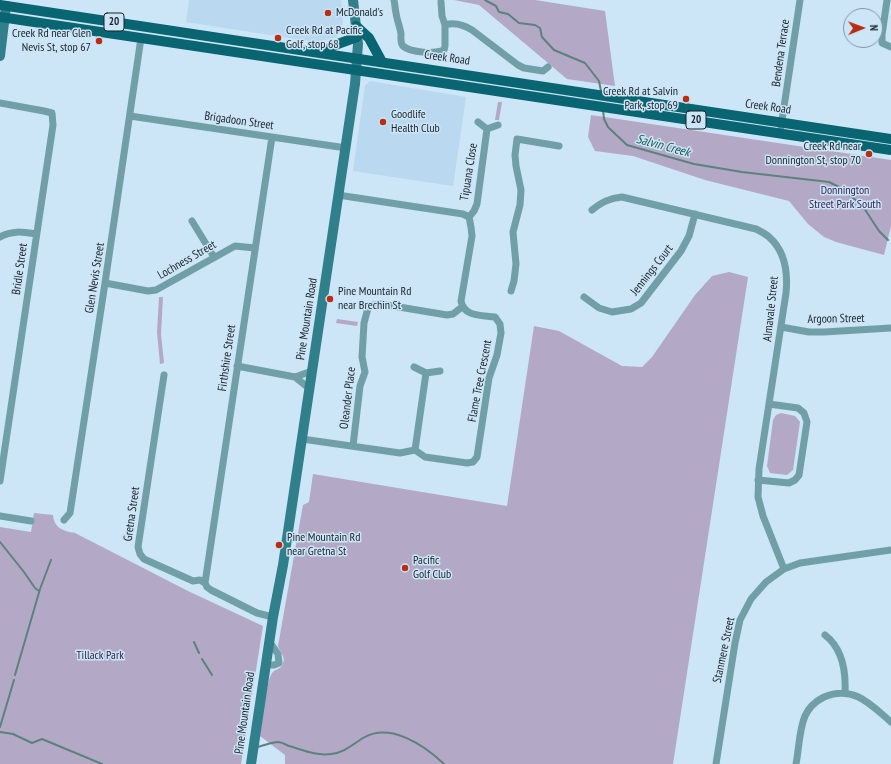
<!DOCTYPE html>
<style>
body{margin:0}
#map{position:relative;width:891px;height:764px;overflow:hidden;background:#cce5f7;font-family:"PT Sans Narrow",sans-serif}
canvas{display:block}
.north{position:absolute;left:843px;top:8px;width:40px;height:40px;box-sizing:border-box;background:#cce5f7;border:1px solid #8597a5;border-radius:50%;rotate:89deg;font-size:11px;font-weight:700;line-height:16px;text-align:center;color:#1a232a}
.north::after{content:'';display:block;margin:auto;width:14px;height:18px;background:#b92d12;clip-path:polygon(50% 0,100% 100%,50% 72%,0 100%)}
</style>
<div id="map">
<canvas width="891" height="764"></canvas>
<div class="north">N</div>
</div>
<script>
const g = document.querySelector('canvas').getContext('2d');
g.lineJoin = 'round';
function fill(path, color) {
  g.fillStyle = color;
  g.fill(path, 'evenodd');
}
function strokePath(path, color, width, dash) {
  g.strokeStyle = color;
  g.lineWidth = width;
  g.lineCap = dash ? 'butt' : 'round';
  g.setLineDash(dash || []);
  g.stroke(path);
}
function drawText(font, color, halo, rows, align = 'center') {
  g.font = font + ' "PT Sans Narrow",sans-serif';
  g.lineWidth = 3;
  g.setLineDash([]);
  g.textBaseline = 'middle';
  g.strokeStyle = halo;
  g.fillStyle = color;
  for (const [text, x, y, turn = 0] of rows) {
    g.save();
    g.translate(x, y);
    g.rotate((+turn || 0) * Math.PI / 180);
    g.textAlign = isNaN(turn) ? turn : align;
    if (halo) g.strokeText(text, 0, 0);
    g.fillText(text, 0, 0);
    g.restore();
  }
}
fill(new Path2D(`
 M189,0H341L343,23L337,37L317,42L257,33L186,22Z
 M370,81L466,97L453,186L353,171L365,86Z`), '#bad8f0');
fill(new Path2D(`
 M454,0H535L605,11L615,86L567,79L479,5Z
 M498,102H502L499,120H495Z
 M591,115L891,160V226L884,255L836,242L824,237L808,224L789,201L705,180L633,156L595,151L588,137Z
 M729,272L748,277L673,764H285V755L260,736C263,721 265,685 272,673C275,669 282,669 283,663C286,657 280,652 278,646L303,505L309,502L313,474L507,506L534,326L559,331L622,366L642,367L652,357L695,295L712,276Z
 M159,297H163L161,334L164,363L160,364L157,332Z
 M337,319L358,322L357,326L336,323Z
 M781,413L795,416L800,422L793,470L787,475L770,473L767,466L773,420L776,415Z
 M34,513L53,515C54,528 63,531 75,533L188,591L263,626L241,764H0V527L31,532Z`), '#b3a9c6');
strokePath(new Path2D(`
 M485,0L496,6L499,12L508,14L519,23L535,25L540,28L542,37L554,50L585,63L599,81L601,91
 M603,110L604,119L608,127L627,145L694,164L742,172L829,182L839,187L862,205L879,231L888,240
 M0,542L24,572L35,588L39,591
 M194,642L199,653
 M202,659L212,675
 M15,675L40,589L51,560
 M0,727L14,680
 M0,732L13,734L32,743L42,739L102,764
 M257,747C263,746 272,742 278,742C282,742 286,745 289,746C303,750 316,756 331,754C344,753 353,744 363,738C390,722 424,745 444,764`), '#5d827d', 2);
strokePath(new Path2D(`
 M394,0C395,4 395,9 396,13C397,20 400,27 401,34C401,38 400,43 403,46C411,53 435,54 444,50L445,46V25C454,22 464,25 472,30L518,65L524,68L543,71L548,67
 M887,0L882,35V43L891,47
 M441,2L442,16L445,25
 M0,103L44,111L52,113L53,125L0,481
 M130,116L346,148
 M478,122L487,129L498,125
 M781,127L800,0
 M592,210C602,202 610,198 622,197L756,229C760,231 766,234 769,237C785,251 788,273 786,293L759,469L758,497L763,516L784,569
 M469,217L474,211L477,204L487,129
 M192,221L214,257
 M0,237C12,230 23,232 36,234
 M105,283L148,291L156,290L235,246L255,248
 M511,291L514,281L516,264L513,232L520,205L521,190L516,166L515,155L517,139L559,146
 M584,297L599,308L612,312L631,309L641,303L681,251L689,236L695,214
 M781,327L809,332H824L891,328
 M237,366L295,377L312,371
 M414,367L426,373L440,371
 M164,375L138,547L140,554L144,559L193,581L200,580L205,583L207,587L211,590L257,613L273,617
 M295,377L310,389
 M302,439L400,453L415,450L425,457L467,463L473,462L477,457L489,378L497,355L501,333L500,324L495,317C481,315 464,317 461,301L472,236L471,227L469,217L463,214L338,195
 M353,446L360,386L365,372L362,357L364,323L368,308L374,305L381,304L447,315L453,314L462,307
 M415,450L426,373
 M758,480L789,483L795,480L799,475L807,422L804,413L798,408L769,404
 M0,516L31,521
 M64,520L70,513L105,283L141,38
 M205,583L272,137
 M825,635C843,649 846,671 845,692
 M265,665H274L279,663L278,654L269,641
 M716,764L735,643L740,620L751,599L766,582L784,569L800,563L891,550
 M796,764C799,749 799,730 805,716C809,707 816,701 824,697C854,685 870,704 891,722`), '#719fa8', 7);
strokePath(new Path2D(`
 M0,56L6,6
 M251,764L273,617L283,565L355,84L358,44L353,0`), '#307f8b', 10);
strokePath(new Path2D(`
 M0,5L891,139
 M0,17L891,150
 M356,26L369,38L382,62
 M321,53L335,45L357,37`), '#096571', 10);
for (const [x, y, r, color] of [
 [328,13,4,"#b92d12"],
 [278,38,4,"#b92d12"],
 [99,41,4,"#b92d12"],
 [686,99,4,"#b92d12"],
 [383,122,4,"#b92d12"],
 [869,154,4,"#b92d12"],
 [330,299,4,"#b92d12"],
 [279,545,4,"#b92d12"],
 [405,568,4,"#b92d12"]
]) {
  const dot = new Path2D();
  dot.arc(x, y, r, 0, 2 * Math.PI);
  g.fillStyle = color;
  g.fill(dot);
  strokePath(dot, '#cce5f7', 1.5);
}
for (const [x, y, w] of [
 [114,22,20],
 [696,120,20]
]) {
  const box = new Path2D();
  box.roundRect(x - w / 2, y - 9, w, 18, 3);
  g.fillStyle = '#cce5f7';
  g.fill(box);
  strokePath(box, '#1a232a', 1);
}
drawText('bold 11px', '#1a232a', null, [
 ["20",114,22],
 ["20",696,120]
]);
drawText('12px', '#1a232a', '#cce5f7', [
 ["McDonald's",336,13],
 ["Creek Rd at Pacific",286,31],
 ["Golf, stop 68",286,45],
 ["Creek Rd near Glen",91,34,"right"],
 ["Nevis St, stop 67",91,48,"right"],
 ["Creek Rd at Salvin",678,92,"right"],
 ["Park, stop 69",678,106,"right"],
 ["Goodlife",391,115],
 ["Health Club",391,129],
 ["Creek Rd near",861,147,"right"],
 ["Donnington St, stop 70",861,161,"right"],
 ["Pine Mountain Rd",338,292],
 ["near Brechin St",338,306],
 ["Pine Mountain Rd",287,538],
 ["near Gretna St",287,552],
 ["Pacific",413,561],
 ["Golf Club",413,575]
], 'left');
drawText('12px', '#1a232a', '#cce5f7', [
 ["Bendena Terrace",781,53,-82],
 ["Creek Road",447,58,8],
 ["Creek Road",768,107,8],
 ["Brigadoon Street",239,121,8],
 ["Tipuana Close",469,172,-81],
 ["Lochness Street",187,260,-30],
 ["Bridle Street",20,269,-82],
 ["Jennings Court",652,270,-52],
 ["Glen Nevis Street",95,278,-81],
 ["Almavale Street",771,309,-84],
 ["Pine Mountain Road",307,319,-81],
 ["Argoon Street",836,319,-1],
 ["Firthshire Street",227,358,-82],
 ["Flame Tree Crescent",480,381,-79],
 ["Oleander Place",348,398,-83],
 ["Gretna Street",132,514,-82],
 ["Stanmere Street",724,650,-78],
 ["Pine Mountain Road",245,713,-82]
]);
drawText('12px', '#362251', '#cce5f7', [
 ["Donnington",845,191],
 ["Street Park South",845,205],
 ["Tillack Park",100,656]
]);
drawText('italic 13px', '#1a5b50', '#cce5f7', [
 ["Salvin Creek",663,146,15]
]);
</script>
